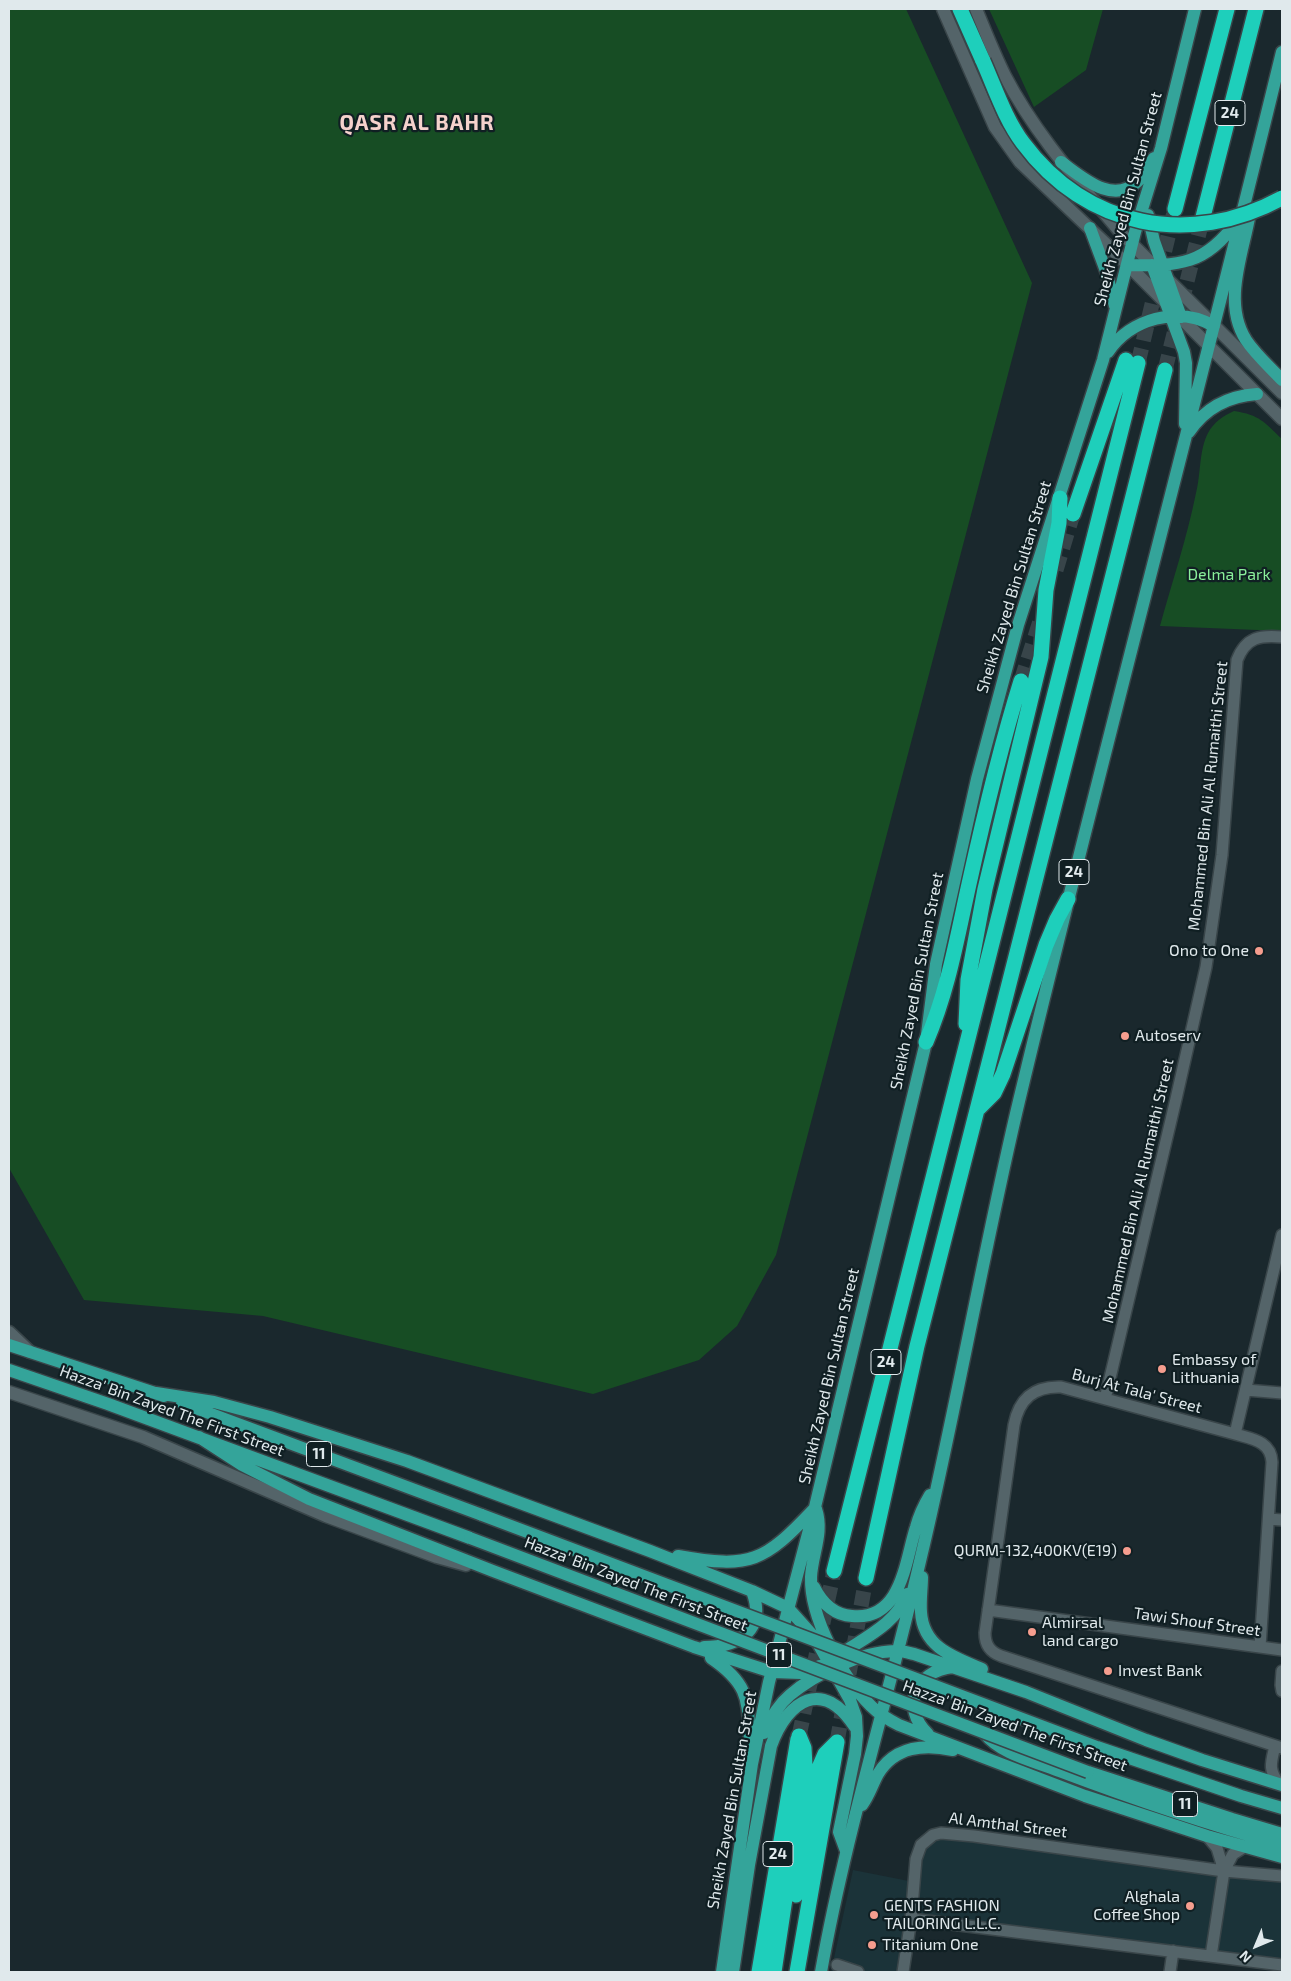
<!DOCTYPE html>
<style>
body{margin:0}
#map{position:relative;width:1291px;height:1981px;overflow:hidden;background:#1a282d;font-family:"Exo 2",sans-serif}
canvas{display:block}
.frame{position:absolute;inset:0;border:10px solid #e0e9ec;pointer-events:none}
.north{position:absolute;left:1231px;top:1921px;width:50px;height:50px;-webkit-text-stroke:4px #101f23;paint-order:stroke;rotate:225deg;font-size:14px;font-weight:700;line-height:20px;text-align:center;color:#e0e9ec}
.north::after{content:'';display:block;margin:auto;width:18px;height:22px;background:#e0e9ec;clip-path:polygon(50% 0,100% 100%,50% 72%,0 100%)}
</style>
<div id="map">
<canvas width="1291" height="1981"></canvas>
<div class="frame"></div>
<div class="north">N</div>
</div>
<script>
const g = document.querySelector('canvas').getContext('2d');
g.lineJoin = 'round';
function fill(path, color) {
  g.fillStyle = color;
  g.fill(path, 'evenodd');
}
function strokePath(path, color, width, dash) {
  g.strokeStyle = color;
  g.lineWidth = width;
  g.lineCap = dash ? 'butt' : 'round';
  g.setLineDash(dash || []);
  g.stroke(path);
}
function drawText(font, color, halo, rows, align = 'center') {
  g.font = font + ' "Exo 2",sans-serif';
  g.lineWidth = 4.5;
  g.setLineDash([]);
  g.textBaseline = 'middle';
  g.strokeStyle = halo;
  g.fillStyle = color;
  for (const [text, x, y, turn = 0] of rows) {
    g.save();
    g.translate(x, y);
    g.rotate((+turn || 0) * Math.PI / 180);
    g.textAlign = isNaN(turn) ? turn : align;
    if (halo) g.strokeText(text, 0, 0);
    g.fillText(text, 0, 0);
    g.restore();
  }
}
fill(new Path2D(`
 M943,1837L1282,1881V1961L1012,1930L906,1914L897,1972H831L853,1870L919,1883L924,1851L928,1842Z`), '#1b3339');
fill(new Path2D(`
 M9,9H906L1032,283L776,1255L737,1326L699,1360L593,1394L263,1316L84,1300L9,1168Z
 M989,9H1103L1086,70L1034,107Z
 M1234,411C1260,415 1264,422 1282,439V631L1160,626C1172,582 1187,538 1196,493C1201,474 1199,450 1208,433C1214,422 1223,416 1234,411Z`), '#174d24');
strokePath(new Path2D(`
 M1138,363L1174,212
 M1165,370L1203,217
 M1056,570L1073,514
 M1021,681L1041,618
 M799,1736L834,1571
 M837,1742L866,1578`), '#38454a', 15, [15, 8]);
const street = new Path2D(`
 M1246,1390L1282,1393
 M1105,1399L1176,1099L1206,967L1222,855L1237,660C1246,637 1260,635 1282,637
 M1235,1434L1282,1235
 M1269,1519L1282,1520
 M988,1610L1282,1650
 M1260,1647L1272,1462C1271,1441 1252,1439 1235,1434L1061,1387C1034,1386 1019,1399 1014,1425L985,1633C985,1645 990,1652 1001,1656L1282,1748
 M1282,1671L1281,1685L1282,1691
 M1275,1746C1271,1763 1268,1769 1279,1784
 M1207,1836L1217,1848L1224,1871
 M911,1919L1282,1965
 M1211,1956L1224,1871L1233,1854L1244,1847
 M837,1965L858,1972
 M903,1972L911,1919L916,1859L921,1845L933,1835L941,1833L974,1836L1224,1871L1282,1876
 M1170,1972L1173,1951`);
const secondary = new Path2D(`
 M943,9L995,127L1020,162L1128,265L1282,419
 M976,9C985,31 994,54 1005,76C1036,136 1083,187 1126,239
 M1133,245L1282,393
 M9,1332L30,1352
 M9,1392L143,1437L326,1516L437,1557L466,1565`);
const primary = new Path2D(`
 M1061,162C1082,177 1113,206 1138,181C1144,175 1149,166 1154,158
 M1250,213C1243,254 1222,302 1246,340C1256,355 1270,367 1282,380
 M1148,215L1154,241L1181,317
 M1090,228L1106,271L1115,306
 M1128,265C1179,266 1206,265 1237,221
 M1152,265L1184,352L1186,363L1185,424
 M1108,352C1130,319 1178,305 1214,326
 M1189,432C1205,408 1228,396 1257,394
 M9,1345L164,1396
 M9,1370L108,1404L470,1538
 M156,1393L214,1402L270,1417L407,1461L650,1551L752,1591L788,1608L815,1638L850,1700L856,1717L857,1736L855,1754L839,1832L846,1851
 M182,1403L482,1515
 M199,1437L242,1465L309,1499L493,1571L694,1647L772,1672L801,1673L820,1666
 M816,1509C824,1533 812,1554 811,1577C810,1618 842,1677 871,1706C879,1714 889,1720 899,1725L1085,1796L1207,1836L1282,1857
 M678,1556C751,1569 764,1562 814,1509
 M922,1577C922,1588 920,1600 921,1612C923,1647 953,1657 982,1669
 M814,1587C822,1603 834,1615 852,1616C902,1621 905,1561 916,1527C919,1516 924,1505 930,1495
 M704,1647C739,1647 767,1630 752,1591
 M838,1656C862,1639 897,1624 907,1594
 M711,1658C755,1688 746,1705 751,1752
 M764,1733C770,1719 778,1705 790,1695C816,1673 861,1652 895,1651C902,1650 908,1653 914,1654L1026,1692L1146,1740L1202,1760L1282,1785
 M928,1734C900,1707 915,1671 953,1667
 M985,1734C1002,1755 1035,1761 1059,1771C1133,1799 1207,1824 1282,1845
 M1097,1747L1241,1796L1282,1808
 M1088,1772L1232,1819L1282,1834
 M862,1805C869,1796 872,1785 878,1774C895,1746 924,1744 953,1750
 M722,1972L752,1764L769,1682L815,1507L926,1042L936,964L977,779L1018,625L1103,360L1135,232L1161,148L1195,9
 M733,1972L749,1865L771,1746C788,1699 823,1678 855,1727
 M821,1972C846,1832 889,1696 921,1557C957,1406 983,1252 1019,1101C1103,750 1197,402 1282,52`);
const highway = new Path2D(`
 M960,9L983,61
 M1175,209L1227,9
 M1203,217L1256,9
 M1073,514L1126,360
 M966,1024L968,980L985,889L1041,657L1046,590L1059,523L1060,498
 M926,1042C948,991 957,938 969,884C984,816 1000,748 1021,681
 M979,1108L994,1093L1003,1074L1046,945L1057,919L1068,899
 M834,1571L1138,363
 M866,1578L917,1346L1165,370
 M796,1895L818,1770L825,1754L837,1742
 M759,1972L798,1739
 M774,1972L805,1766L804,1748L799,1736
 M797,1972L837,1742`);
strokePath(street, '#394549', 14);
strokePath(secondary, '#394549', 15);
strokePath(primary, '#394549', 15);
strokePath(highway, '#394549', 18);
strokePath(street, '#546469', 11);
strokePath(secondary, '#546469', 12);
strokePath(primary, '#34a49a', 12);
strokePath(highway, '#1ecfbb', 15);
const primaryBridge = new Path2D(`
 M482,1515L1097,1747
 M470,1538L1088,1772`);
const highwayBridge = new Path2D(`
 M983,61C995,88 1005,119 1023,143C1086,228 1190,248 1282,198`);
strokePath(primaryBridge, '#394549', 15, []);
strokePath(highwayBridge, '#394549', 18, []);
strokePath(primaryBridge, '#34a49a', 12);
strokePath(highwayBridge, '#1ecfbb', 15);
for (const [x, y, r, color] of [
 [1259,951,5,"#f59d8e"],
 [1125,1036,5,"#f59d8e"],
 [1162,1369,5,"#f59d8e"],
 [1127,1551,5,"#f59d8e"],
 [1032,1632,5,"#f59d8e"],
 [1108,1671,5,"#f59d8e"],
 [1190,1906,5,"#f59d8e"],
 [874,1915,5,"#f59d8e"],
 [872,1945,5,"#f59d8e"]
]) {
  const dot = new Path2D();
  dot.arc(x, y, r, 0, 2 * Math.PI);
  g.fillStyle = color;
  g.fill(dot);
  strokePath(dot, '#101f23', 2);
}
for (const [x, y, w] of [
 [1230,113,30],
 [1074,872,30],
 [886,1362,30],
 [319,1454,25],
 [779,1655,25],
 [1185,1804,25],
 [778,1854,30]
]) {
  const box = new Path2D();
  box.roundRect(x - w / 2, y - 12.5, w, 25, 4);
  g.fillStyle = '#101f23';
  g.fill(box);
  strokePath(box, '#e0e9ec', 1);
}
drawText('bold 15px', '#e0e9ec', null, [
 ["24",1230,113],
 ["24",1074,872],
 ["24",886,1362],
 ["11",319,1454],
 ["11",779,1655],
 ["11",1185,1804],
 ["24",778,1854]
]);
drawText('16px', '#e0e9ec', '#101f23', [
 ["Sheikh Zayed Bin Sultan Street",1128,199,-75],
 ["Sheikh Zayed Bin Sultan Street",1014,587,-73],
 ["Mohammed Bin Ali Al Rumaithi Street",1208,796,-84],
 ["Sheikh Zayed Bin Sultan Street",917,981,-79],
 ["Mohammed Bin Ali Al Rumaithi Street",1138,1191,-77],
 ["Sheikh Zayed Bin Sultan Street",829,1376,-77],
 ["Burj At Tala' Street",1137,1391,15],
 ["Hazza' Bin Zayed The First Street",172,1411,20],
 ["Hazza' Bin Zayed The First Street",636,1584,21],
 ["Tawi Shouf Street",1197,1622,8],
 ["Hazza' Bin Zayed The First Street",1015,1726,20],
 ["Sheikh Zayed Bin Sultan Street",732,1800,-80],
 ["Al Amthal Street",1008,1825,7]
]);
drawText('16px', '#8aef9a', '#101f23', [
 ["Delma Park",1229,575]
]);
drawText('16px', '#e0e9ec', '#101f23', [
 ["Ono to One",1249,951,"right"],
 ["Autoserv",1135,1036],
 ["Embassy of",1172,1360],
 ["Lithuania",1172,1378],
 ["QURM-132,400KV(E19)",1117,1551,"right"],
 ["Almirsal",1042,1623],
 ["land cargo",1042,1641],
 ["Invest Bank",1118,1671],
 ["Alghala",1180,1897,"right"],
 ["Coffee Shop",1180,1915,"right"],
 ["GENTS FASHION",884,1906],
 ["TAILORING L.L.C.",884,1924],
 ["Titanium One",882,1945]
], 'left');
g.letterSpacing = '1px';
drawText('bold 21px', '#f5d2cc', '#101f23', [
 ["QASR AL BAHR",417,123]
]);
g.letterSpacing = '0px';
</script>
